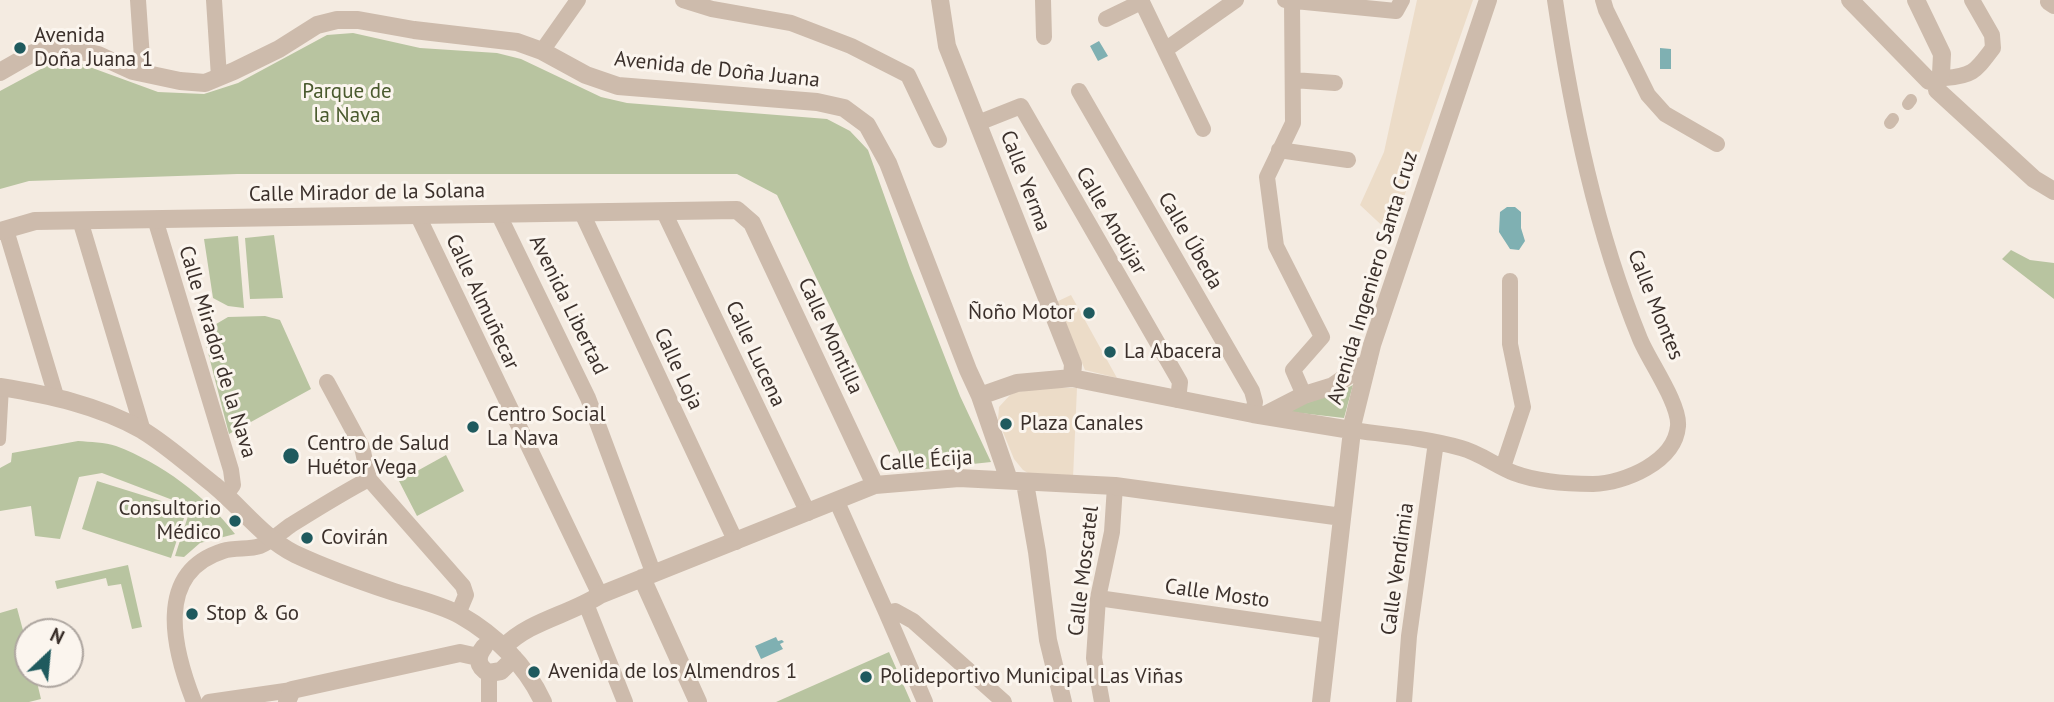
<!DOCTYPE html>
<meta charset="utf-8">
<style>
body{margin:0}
#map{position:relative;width:2054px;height:702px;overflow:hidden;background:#f4ebe1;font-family:"PT Sans",sans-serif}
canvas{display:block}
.north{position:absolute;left:14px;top:618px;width:70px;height:70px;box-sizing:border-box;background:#fbf5ee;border:2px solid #aea6a0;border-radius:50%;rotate:26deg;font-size:19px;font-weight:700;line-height:28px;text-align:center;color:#3b302b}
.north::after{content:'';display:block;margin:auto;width:24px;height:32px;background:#1f5a5e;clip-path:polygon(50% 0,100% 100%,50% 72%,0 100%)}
</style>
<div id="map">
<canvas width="2054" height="702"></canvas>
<div class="north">N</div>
</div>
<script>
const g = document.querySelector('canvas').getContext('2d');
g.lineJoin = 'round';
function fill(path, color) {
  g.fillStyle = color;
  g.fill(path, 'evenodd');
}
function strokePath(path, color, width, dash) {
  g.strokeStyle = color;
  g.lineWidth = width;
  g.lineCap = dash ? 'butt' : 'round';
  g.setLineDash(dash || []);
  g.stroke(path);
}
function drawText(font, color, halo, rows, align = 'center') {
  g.font = font + ' "PT Sans",sans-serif';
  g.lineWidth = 6;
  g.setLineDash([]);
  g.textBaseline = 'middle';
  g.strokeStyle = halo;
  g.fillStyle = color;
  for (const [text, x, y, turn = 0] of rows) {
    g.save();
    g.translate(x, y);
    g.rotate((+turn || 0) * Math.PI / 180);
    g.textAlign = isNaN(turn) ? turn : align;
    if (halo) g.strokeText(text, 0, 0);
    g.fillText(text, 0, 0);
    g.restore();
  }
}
fill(new Path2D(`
 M353,33L420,48L497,53L521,59L601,97L627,103L827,119L850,131L868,150L910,268L960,396L991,462L908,471L777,195L737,174H237L29,181L0,189V91L54,62H76L158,92L204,94L238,83L327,35Z
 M274,235L283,298L250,299L245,238Z
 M238,236L244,308L228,306L213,298L204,239Z
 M2011,250L2030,260L2054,263V299L2002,259Z
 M265,316L280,320L311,389L229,434L204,337L206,330L228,317Z
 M1353,385L1344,418L1291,412L1292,408L1339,392Z
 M78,441C90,442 105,442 116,446C161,463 206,496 235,534L200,543L184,557L175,556L191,507L102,473L79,477L60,539L35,536L31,506L0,511V468L11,462L12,453Z
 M446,455L464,491L417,516L399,481Z
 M97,481L187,509L171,558L82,529Z
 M128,565L142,627L132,629L121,584L108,586L106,578L57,589L55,581Z
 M17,608L28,649V674H35L41,699L29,702H0V613Z
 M889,652L911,702H776Z`), '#b8c4a0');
fill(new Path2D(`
 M1417,0H1473L1391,234L1360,205L1384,152Z
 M1071,295L1117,378L1085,370L1056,302Z
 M1049,388H1077L1073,478L1028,473L1023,470L1014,459L998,420L999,407L1010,395L1016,392Z`), '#ecdcc8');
fill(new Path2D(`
 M1099,41L1108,56L1098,61L1090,46Z
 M1660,48L1671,49V69H1660Z
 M1507,207H1515L1521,212V228L1525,241L1519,250L1510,249L1499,232L1500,212Z
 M776,637L778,641L782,640L784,642L780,644L783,649L761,659L755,646Z`), '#7fb0b2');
strokePath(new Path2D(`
 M1908,104L1911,100
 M1890,123L1893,119
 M0,440L3,387`), '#cdbbac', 12);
strokePath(new Path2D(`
 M138,0L143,73
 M214,0L219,77
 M683,0L712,9L791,23L851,46L908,75L939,140
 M1043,0L1044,37
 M1141,0L1203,129
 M1285,0L1396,11L1402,0
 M1603,0L1606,10L1648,95L1665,114L1717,144
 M1292,1L1293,123L1267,177L1276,246L1322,337L1293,370L1304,395
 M2048,2L2054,6
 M1106,19L1141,2
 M1165,50L1236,0
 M542,51L578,0
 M1945,78C1974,76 1976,70 1993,48L1992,35L1972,0
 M1293,80L1335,83
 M1079,91L1252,391L1255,402L1253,414
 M978,123L1021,106L1180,382L1178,400
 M1279,150L1348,160
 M664,212L808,513
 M582,213L736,542
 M499,215L588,398L653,572
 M418,216L600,595
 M155,219L231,470L233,485L225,496
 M80,220L143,431
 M6,230L56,396
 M327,382L362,447L369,479L463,586L466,595L458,614
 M1351,430C1388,435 1426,438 1461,448C1480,453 1496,466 1514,473C1538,482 1567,484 1593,484C1625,483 1675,462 1678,426C1680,404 1649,361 1640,339C1596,231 1572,115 1555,0
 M1503,467L1523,407L1510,344V281
 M837,502L887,614
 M1098,598L1330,631
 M586,604L625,702
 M194,702C174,651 153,573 223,551C235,547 249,550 260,546C271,542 282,531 291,525C317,509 342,493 369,479
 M209,702L292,690
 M489,702V673
 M925,702L887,614L895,611L913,621L1004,702
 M1102,702L1094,658L1098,598L1112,532L1115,486
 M1404,702L1409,636L1436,442`), '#cdbbac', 16);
strokePath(new Path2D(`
 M940,0L947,46L1073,364L1072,378
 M1850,0L1929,81
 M1916,0L1942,54L1941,74
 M0,72L33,53L63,47L98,55L133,71L180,81L205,83L234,71L279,49L317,25L337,20H358L414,30L517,42L542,51L586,75L618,86L817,102L844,108L867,125L888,163L968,370L980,396L1009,480
 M1937,90L2034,179L2054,191
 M0,231L35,221L737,210L752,223L875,485
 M0,387C49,395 98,405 142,430C167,445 191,467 214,485C242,508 262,537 295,554C327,569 361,581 394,592C416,599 440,604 460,615C495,635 526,665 543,702
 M980,396L1017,383L1072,378L1253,414L1351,430
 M1265,415L1304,395L1333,386L1368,362
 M1025,483L1037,552L1048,640L1063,702
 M642,578L698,702
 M484,647C476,657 477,667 489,673L501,671L514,658
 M504,647C529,621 569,615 600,595L875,485L959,478L1115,486L1342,517
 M287,702L292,690L460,653L478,657
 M1321,702L1353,422L1372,345L1488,0`), '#cdbbac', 18);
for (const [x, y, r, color] of [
 [20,48,7,"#1f5a5e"],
 [1089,313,7,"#1f5a5e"],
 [1110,352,7,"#1f5a5e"],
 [1006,424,7,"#1f5a5e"],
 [473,427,7,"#1f5a5e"],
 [291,456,9,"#1f5a5e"],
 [235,521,7,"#1f5a5e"],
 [307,538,7,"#1f5a5e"],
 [192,614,7,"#1f5a5e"],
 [534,672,7,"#1f5a5e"],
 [866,677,7,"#1f5a5e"]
]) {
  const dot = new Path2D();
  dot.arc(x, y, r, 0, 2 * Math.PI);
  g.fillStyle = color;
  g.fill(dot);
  strokePath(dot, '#fbf5ee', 2.5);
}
drawText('21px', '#3b302b', '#fbf5ee', [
 ["Avenida",34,36],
 ["Doña Juana 1",34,60],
 ["Ñoño Motor",1075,313,"right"],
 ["La Abacera",1124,352],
 ["Centro Social",487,415],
 ["La Nava",487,439],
 ["Plaza Canales",1020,424],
 ["Centro de Salud",307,444],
 ["Huétor Vega",307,468],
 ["Consultorio",221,509,"right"],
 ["Médico",221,533,"right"],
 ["Covirán",321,538],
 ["Stop & Go",206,614],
 ["Avenida de los Almendros 1",548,672],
 ["Polideportivo Municipal Las Viñas",880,677]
], 'left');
drawText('21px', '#3b302b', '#fbf5ee', [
 ["Avenida de Doña Juana",717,70,6],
 ["Calle Yerma",1025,181,69],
 ["Calle Mirador de la Solana",367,193,-1],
 ["Calle Andújar",1111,221,60],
 ["Calle Úbeda",1190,241,60],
 ["Avenida Ingeniero Santa Cruz",1373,278,-73],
 ["Calle Almuñecar",482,302,65],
 ["Avenida Libertad",568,305,64],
 ["Calle Montes",1655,305,68],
 ["Calle Montilla",830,336,65],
 ["Calle Mirador de la Nava",217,352,73],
 ["Calle Lucena",755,354,65],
 ["Calle Loja",678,369,65],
 ["Calle Écija",926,461,-4],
 ["Calle Vendimia",1398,569,-82],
 ["Calle Moscatel",1084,571,-83],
 ["Calle Mosto",1217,594,8]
]);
drawText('21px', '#4a5a2e', '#fbf5ee', [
 ["Parque de",347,92],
 ["la Nava",347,116]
]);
</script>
